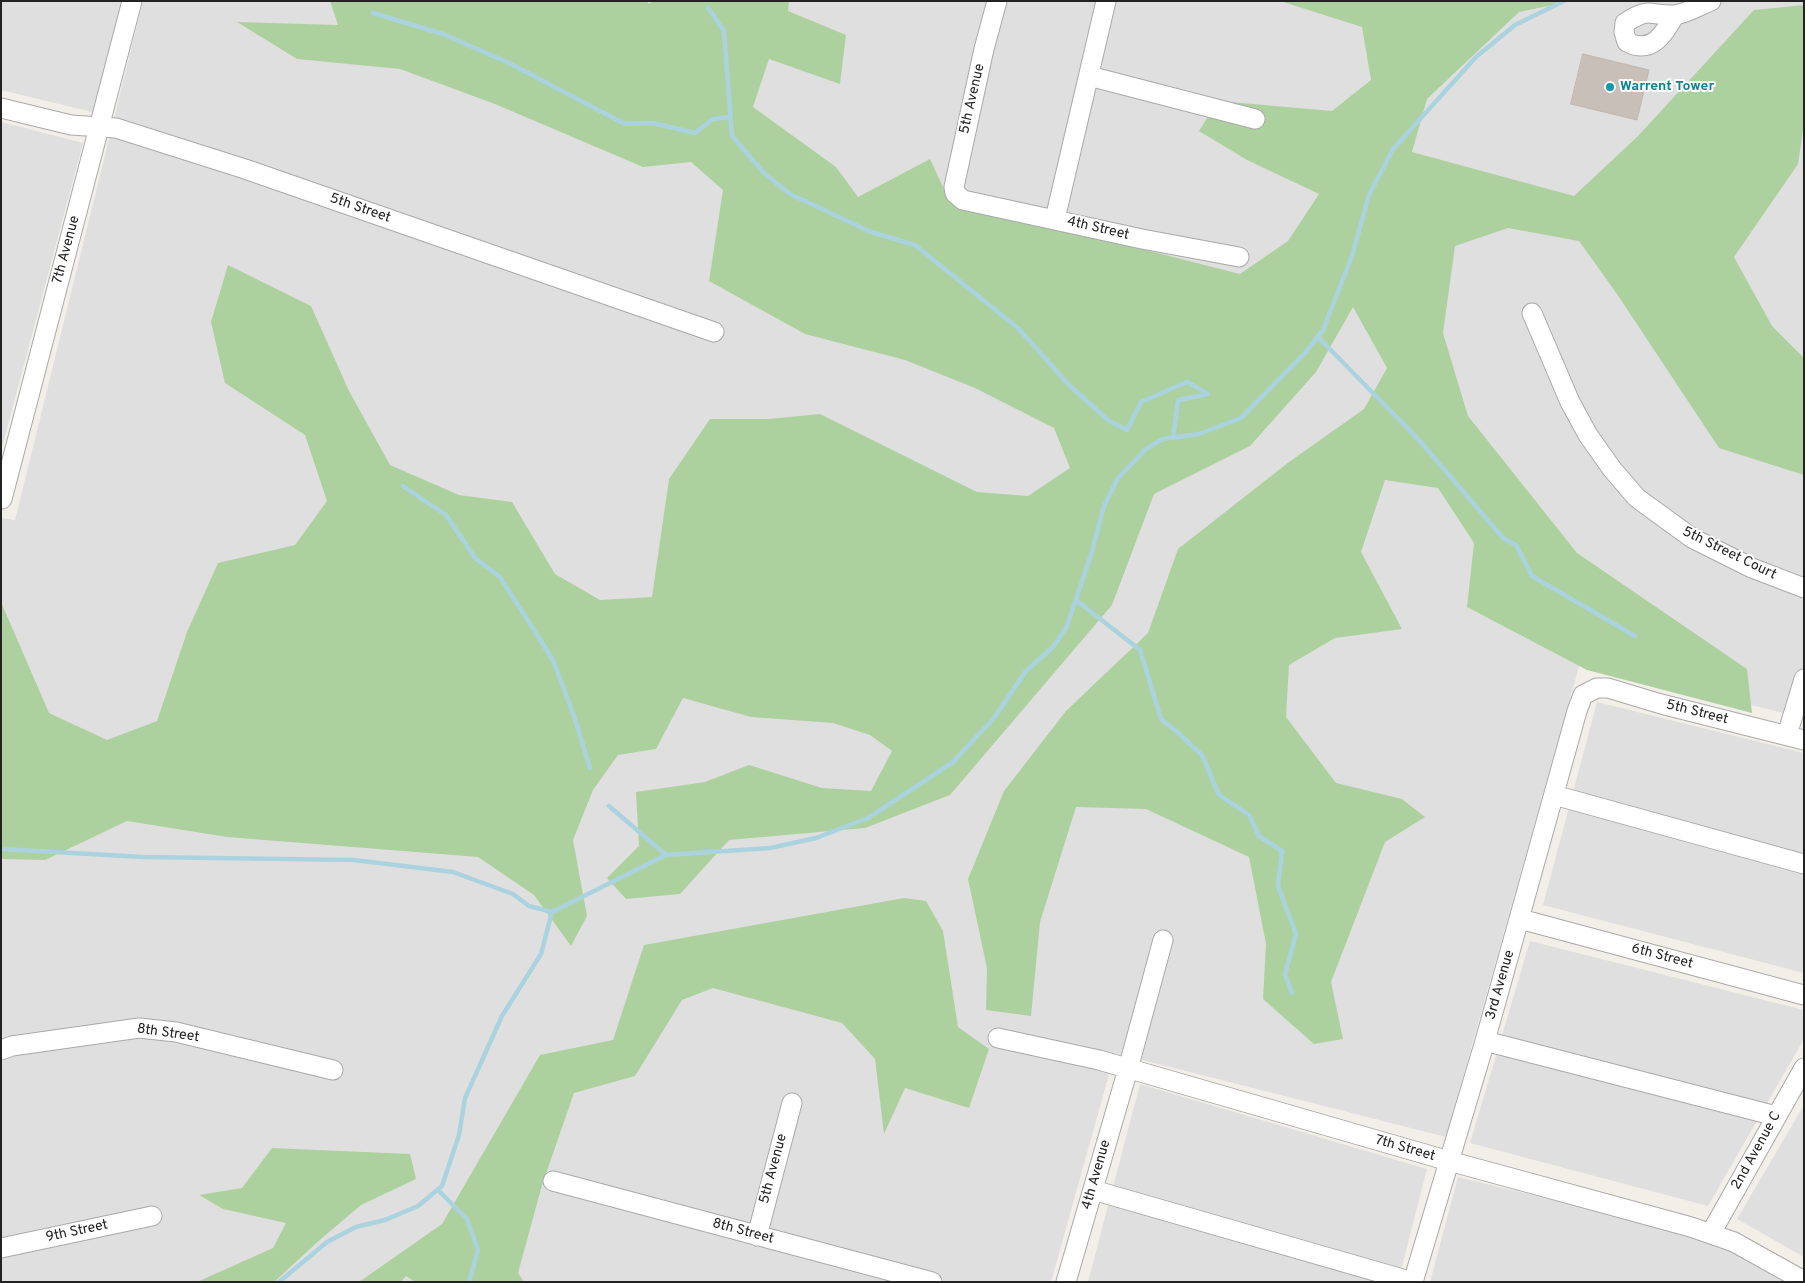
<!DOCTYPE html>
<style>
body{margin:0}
#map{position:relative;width:1805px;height:1283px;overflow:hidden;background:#f2efe9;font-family:Overpass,sans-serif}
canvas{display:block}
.frame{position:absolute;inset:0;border:2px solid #222;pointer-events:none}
</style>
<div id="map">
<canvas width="1805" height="1283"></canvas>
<div class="frame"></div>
</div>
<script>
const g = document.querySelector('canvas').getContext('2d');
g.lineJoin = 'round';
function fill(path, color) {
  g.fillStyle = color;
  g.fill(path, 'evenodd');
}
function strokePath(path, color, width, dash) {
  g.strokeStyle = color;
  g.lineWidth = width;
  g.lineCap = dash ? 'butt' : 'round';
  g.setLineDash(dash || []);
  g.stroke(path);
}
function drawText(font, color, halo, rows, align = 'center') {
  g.font = font + ' Overpass,sans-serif';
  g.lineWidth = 4;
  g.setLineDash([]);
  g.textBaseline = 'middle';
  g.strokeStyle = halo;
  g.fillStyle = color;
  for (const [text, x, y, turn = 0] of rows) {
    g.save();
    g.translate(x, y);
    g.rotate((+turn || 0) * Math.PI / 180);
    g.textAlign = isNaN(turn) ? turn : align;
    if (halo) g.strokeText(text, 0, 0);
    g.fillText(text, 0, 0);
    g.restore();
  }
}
fill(new Path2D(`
 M1,1H123L96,113L1,90Z
 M143,1H1804V718L1580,663L1446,1137L1115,1053L1051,1282H1V518L15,520Z
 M1,122L83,143L1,451Z
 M1597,702L1804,753V973L1543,905Z
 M1530,941L1804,1010V1039L1708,1206L1470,1143Z
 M1140,1084L1427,1169L1398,1282H1088Z
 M1804,1105V1257L1737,1219Z
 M1458,1177L1713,1239L1785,1282H1430Z`), '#e0dfdf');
fill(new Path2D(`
 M330,1H647L649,4L652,1H789L788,11L846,35L840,84L769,59L753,107L836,167L858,197L930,159L949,200L1240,274L1288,241L1319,194L1247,160L1199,131L1218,101L1332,111L1371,80L1362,27L1280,1H1572L1519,12L1427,99L1412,152L1574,196L1638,136L1754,10L1804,5V123L1798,164L1734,257L1772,326L1804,358V475L1719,448L1617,294L1579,241L1508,228L1455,246L1443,333L1468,416L1577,553L1747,669L1752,713L1587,670L1467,607L1474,543L1438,488L1385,480L1361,552L1402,629L1335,638L1289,665L1286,717L1336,783L1402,799L1425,817L1385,842L1331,982L1343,1039L1314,1044L1263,999L1266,944L1249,857L1146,809L1076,807L1040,922L1031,1016L986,1010L987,968L968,879L1004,791L1066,711L1148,633L1178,549L1289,462L1364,409L1387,368L1353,307L1316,372L1250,446L1154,494L1112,605L950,795L865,828L729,840L680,894L626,899L607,878L639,846L636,792L705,782L749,765L822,788L871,791L892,751L870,735L833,723L751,717L683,698L656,749L618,755L593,790L573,840L587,916L571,946L534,895L478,857L227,837L127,821L45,860L1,859V602L49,713L107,740L157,721L187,632L218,563L295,545L327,501L305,435L225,383L211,322L228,265L311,306L349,391L390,465L459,495L512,502L555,574L600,600L652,597L669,479L710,419H769L820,414L977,492L1028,496L1070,468L1054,428L975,388L905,360L805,334L709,281L723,190L691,162L643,167L495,104L400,69L297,59L237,22L338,25Z
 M904,898L926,901L943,931L958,1027L989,1049L969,1108L905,1088L884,1134L875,1059L842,1023L713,988L682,1000L635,1076L574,1093L542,1185L518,1273L524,1282H415L406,1276L401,1282H359L442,1224L540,1055L613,1040L644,945Z
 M272,1148L410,1154L416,1179L361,1205L322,1238L274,1282H197L273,1248L286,1223L223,1209L199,1195L242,1188Z`), '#add19e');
strokePath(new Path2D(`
 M708,8L724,31L732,136L765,174L790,194L871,232L915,245L1019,329L1068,384L1109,421L1127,430L1141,402L1187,382L1208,394L1178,400L1173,438
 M373,13L443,34L509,63L625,124L653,123L695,133L713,119L731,117
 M1318,337L1419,440L1503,538L1516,545L1532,576L1635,636
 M403,486L446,515L475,558L500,577L553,660L574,716L590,768
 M1076,600L1140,650L1161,719L1177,732L1202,755L1219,795L1249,815L1259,836L1282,851L1278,886L1296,934L1285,974L1292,993
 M609,806L666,855
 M1,849L143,857L354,860L453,872L513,894L529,906L552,912L666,855L770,848L816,838L868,818L953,762L994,718L1026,671L1053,647L1067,626L1091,555L1104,506L1118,478L1146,449L1163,439L1199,434L1241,418L1305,353L1323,330L1352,256L1369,195L1393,149L1476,57L1515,25L1564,1
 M438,1190L467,1219L478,1250L469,1282
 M279,1282L327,1242L356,1227L385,1220L418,1206L442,1186L459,1135L465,1098L502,1016L541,954L552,912`), '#aad3df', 4.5);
const building = new Path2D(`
 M1583,54L1649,70L1637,120L1571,104Z`);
fill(building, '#c7bfb8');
strokePath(building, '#c4b6ab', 1);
const minor = new Path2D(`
 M997,1L984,49L954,187L955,193L963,200L1142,239L1239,257
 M1675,15C1664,34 1652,55 1627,42L1624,32L1625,23C1651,6 1649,16 1674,15C1686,14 1700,5 1711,1
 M1089,76L1255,119
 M1,108L71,125L116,128L245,169L714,332
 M1055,219L1106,1
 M1532,313L1570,402L1588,435L1612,469L1637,498L1692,538L1752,568L1804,588
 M2,499L132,1
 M1787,735L1804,679
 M1554,795L1804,864
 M1520,919L1804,995
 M998,1038L1099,1060L1449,1161L1691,1227L1734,1242L1804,1281
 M1485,1041L1776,1116
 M1,1050L12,1046L139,1028L176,1032L333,1070
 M553,1181L932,1282
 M1093,1190L1413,1282
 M1711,1233L1804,1068
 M757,1236L792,1103
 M1,1248L152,1216
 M1066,1282L1128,1069L1163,940
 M1413,1282L1485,1041L1577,711L1583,695L1597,688H1608L1661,704L1804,740`);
strokePath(minor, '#a9a9a9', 21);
strokePath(minor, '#fff', 19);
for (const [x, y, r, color] of [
 [1610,87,5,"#0f9aa8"]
]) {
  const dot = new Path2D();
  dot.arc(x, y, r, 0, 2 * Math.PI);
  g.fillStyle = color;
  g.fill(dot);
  strokePath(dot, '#fff', 2);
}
drawText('bold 14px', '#0d838f', '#fff', [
 ["Warrent Tower",1620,87]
], 'left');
drawText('14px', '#222', '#fff', [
 ["5th Avenue",973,99,-77],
 ["5th Street",360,209,19],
 ["4th Street",1098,229,13],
 ["7th Avenue",67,250,-75],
 ["5th Street Court",1729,554,26],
 ["5th Street",1697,713,14],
 ["6th Street",1662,957,15],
 ["3rd Avenue",1501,985,-74],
 ["8th Street",168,1034,8],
 ["7th Street",1405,1149,16],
 ["2nd Avenue C",1757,1151,-61],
 ["5th Avenue",774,1169,-75],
 ["4th Avenue",1097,1175,-74],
 ["9th Street",77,1232,-12],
 ["8th Street",743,1232,15]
]);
</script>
